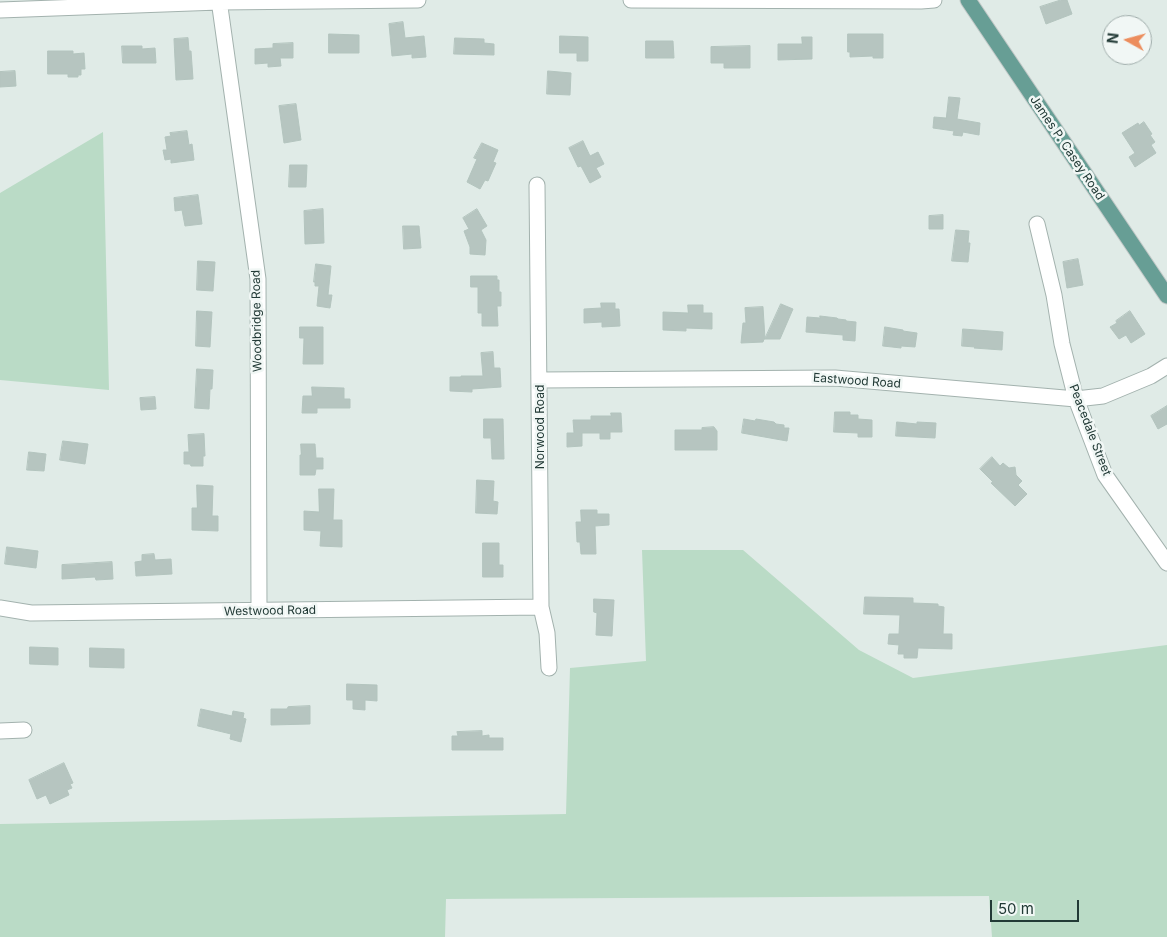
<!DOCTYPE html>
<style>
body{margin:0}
#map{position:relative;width:1167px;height:937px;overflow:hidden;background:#e0ebe7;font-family:Inter,sans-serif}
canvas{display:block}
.north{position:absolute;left:1102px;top:15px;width:50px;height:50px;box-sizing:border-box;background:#f1f7f5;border:1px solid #9eaba9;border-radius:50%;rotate:277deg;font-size:14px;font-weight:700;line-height:20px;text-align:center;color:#223a36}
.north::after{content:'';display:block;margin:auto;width:18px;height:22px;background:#ec8d5d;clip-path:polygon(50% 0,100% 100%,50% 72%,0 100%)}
.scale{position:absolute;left:990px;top:900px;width:89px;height:22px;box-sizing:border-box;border:2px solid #223a36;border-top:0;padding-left:6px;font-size:15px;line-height:18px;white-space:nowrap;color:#223a36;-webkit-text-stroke:4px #f1f7f5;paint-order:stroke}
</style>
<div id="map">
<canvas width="1167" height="937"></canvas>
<div class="north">N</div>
<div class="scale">50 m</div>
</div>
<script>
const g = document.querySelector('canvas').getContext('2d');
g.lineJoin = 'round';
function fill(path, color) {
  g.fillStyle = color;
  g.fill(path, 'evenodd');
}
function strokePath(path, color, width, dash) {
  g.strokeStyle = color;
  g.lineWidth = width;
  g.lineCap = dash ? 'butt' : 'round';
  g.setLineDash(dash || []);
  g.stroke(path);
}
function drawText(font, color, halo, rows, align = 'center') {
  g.font = font + ' Inter,sans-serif';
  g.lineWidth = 5;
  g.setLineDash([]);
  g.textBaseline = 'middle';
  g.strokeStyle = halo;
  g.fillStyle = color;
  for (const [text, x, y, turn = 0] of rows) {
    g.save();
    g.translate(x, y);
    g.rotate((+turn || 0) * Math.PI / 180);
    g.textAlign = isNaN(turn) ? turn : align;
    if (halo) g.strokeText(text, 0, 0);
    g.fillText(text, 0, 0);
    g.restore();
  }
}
fill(new Path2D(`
 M103,132L109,390L0,380V193Z
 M642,550H743L859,650L913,678L1167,645V937H992L989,896L446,899L445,937H0V824L566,814L570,668L646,661Z`), '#badbc6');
const building = new Path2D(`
 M1061,0H1067L1072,14L1046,24L1040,7Z
 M403,22L405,38L424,36L426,57L412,58V54L392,56L389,24Z
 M329,34L359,35V53H329Z
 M848,34H883V58H873V56L850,57V52H848Z
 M560,36L588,37V61H577V53H560Z
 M802,37H812V59L778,60V44H802Z
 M188,38L189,51H191L193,79L176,80L174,39Z
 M455,38L484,39V43L494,44V55L454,54Z
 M646,41H673L674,58H646Z
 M293,43V58H280L281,66L268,67V63L255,64V49L273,48V44Z
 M122,46H142V49L155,48L156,63H123Z
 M750,46V68H724V63H711V47Z
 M48,51H73V54L84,53L85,69H81V75H78V77H68V74H48Z
 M15,71L16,86L0,87V72Z
 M548,71L571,73L570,95L547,94Z
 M949,97L960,98L957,119L980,123L979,135L963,132L962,136L953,135L954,131L933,128L934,117L946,118Z
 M296,104L301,140L284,143L279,106Z
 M1144,122L1152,134L1150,135L1155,142L1151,145L1156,153L1135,167L1129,157L1135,153L1122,133L1138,123L1139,125Z
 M187,131L189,145L192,144L194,160L171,163V159L165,160L163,150H167L165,137L171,136L170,133Z
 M583,141L590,156L598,152L604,164L596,168L601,177L590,183L581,166L578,167L569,148Z
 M482,143L498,150L493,162L496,163L488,181L485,180L480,189L467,182L477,159L474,158Z
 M290,165H307L306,187H289Z
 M198,195L202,224L185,226L182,210L175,211L174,198Z
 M323,209L324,243L305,244L304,211Z
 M477,209L487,226L481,230L486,240L485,255L470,254V247L464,231L469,229L463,218Z
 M943,215V229H929V216Z
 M403,226H419L421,248L404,249Z
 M956,230L969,231L968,243H970L968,262L952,261Z
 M1078,259L1083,285L1067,288L1063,262Z
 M198,261L215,262L213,291L197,290Z
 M316,264L331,266L328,295H332L330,308L317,306L319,286H315V282H314Z
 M471,276H497V280H499V292H501V306H497L498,326H482V313H478V287H471Z
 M601,303H615V309H619L620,326L602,327V322L584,323V309L601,308Z
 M781,304L793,309L780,339H765Z
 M688,305H703V313H712V329L686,328V331L663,330V312L688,313Z
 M763,307L765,339H764L763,342L741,343L743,323H746L745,308Z
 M197,311L212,312L210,347L196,346Z
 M1130,311L1145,334L1131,343L1126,335L1119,339L1110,327L1117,323L1116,321Z
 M820,316L837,318L838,319L846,320V321L856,322L855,341L843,340V335L806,332L807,317L820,318Z
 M300,327H323V364H303L304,338H300Z
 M885,327L903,330V331L917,333L915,347L901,346V348L883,346Z
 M963,329L1003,332L1002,350L974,348L975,347L962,346Z
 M493,352L494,368H500L501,387L472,389V392L450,391V377H461V376H483L481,353Z
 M197,369L213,370L212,389H210L209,409L195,408Z
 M312,387L344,388V399H350V408H317V413H302L303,396H312Z
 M155,397L156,409L141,410L140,398Z
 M1167,406V424L1158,429L1151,416Z
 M835,412H850V415H858V419L872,420V437H858V433L834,432Z
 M611,413H621L622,432H610V439H600V433H582V446L567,447V433H574L573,420H591V416H611Z
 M484,419H503L504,459H492L491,438H484Z
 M744,419L755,421L756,419L774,422L776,424L784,425V428H789L787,441L742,433Z
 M897,422L917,424V422L936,423L935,438L896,436Z
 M714,427L717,431V450H675V430H702V428Z
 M204,434L205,456H203V466H191L190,464H184V452H189L188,435Z
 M63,441L88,444L85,464L60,460Z
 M301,444H315L316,458H323V469H316L315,475H300V455H301Z
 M29,452L46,454L44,471L27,470Z
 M992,457L1000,466L1003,463L1009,468L1015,467L1016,475L1022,481L1018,485L1027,494L1015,506L991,483L993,482L980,469Z
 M477,480L494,481L493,501L498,502L497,514L476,513Z
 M197,485L213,486L212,516H218V531L192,530V508H197Z
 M319,489H334L333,520H342V547L320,546L321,531L304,530V511L319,512Z
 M581,510H597V514H609V525L595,526L596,554H581L580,542H577L576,522H581Z
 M483,543H499V565H503V577H483Z
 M7,547L38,551L36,568L5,564Z
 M154,554L155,560L171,559L172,574L136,576L135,562L142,561V555Z
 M112,562L113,579L96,580L95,577L62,579V565Z
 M865,597L913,598V603L938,604V606L944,607L943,634H952V649L918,648L917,658H904V654H898L899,645L888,644L889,634H899L900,615L864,614Z
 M594,599L614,600L612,636L596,635L597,613L594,612Z
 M30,647L58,648V665L30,664Z
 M90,648L124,649V668L90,667Z
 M347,684L377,685V701L365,700V710L353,709V700H347Z
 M310,706V724L271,725V709H287L288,707Z
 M201,709L232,716L233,711L244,713L243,718L246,719L241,742L230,739L231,734L198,726Z
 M482,731V736L489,735V738H503V750H452V736H458L457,732Z
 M64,763L73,783L70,784L72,788L67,790L69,795L50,804L46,795L37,799L29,780Z`);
fill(building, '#b6c5c0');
strokePath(building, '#b3c4be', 1);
const minor = new Path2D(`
 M219,0L258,279L259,611
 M631,0L921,1L934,0
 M0,10L219,2L418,0
 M537,185L541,607L547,633L549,668
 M1037,224L1054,295L1062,344L1076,399L1105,475L1167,563
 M540,380L835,378L1076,399L1103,396L1151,376L1167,366
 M0,608L31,613L541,607
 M0,731L24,730`);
const major = new Path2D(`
 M968,0L1167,296`);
strokePath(minor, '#a3b2ae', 17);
strokePath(major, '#c1c8c7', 17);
strokePath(minor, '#fff', 15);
strokePath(major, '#679e95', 15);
drawText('12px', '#223a36', '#f1f7f5', [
 ["James P. Casey Road",1067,148,56],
 ["Woodbridge Road",257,321,-91],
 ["Eastwood Road",857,381,4],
 ["Norwood Road",540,427,-90],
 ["Peacedale Street",1090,430,69],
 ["Westwood Road",270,611,-1]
]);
</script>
